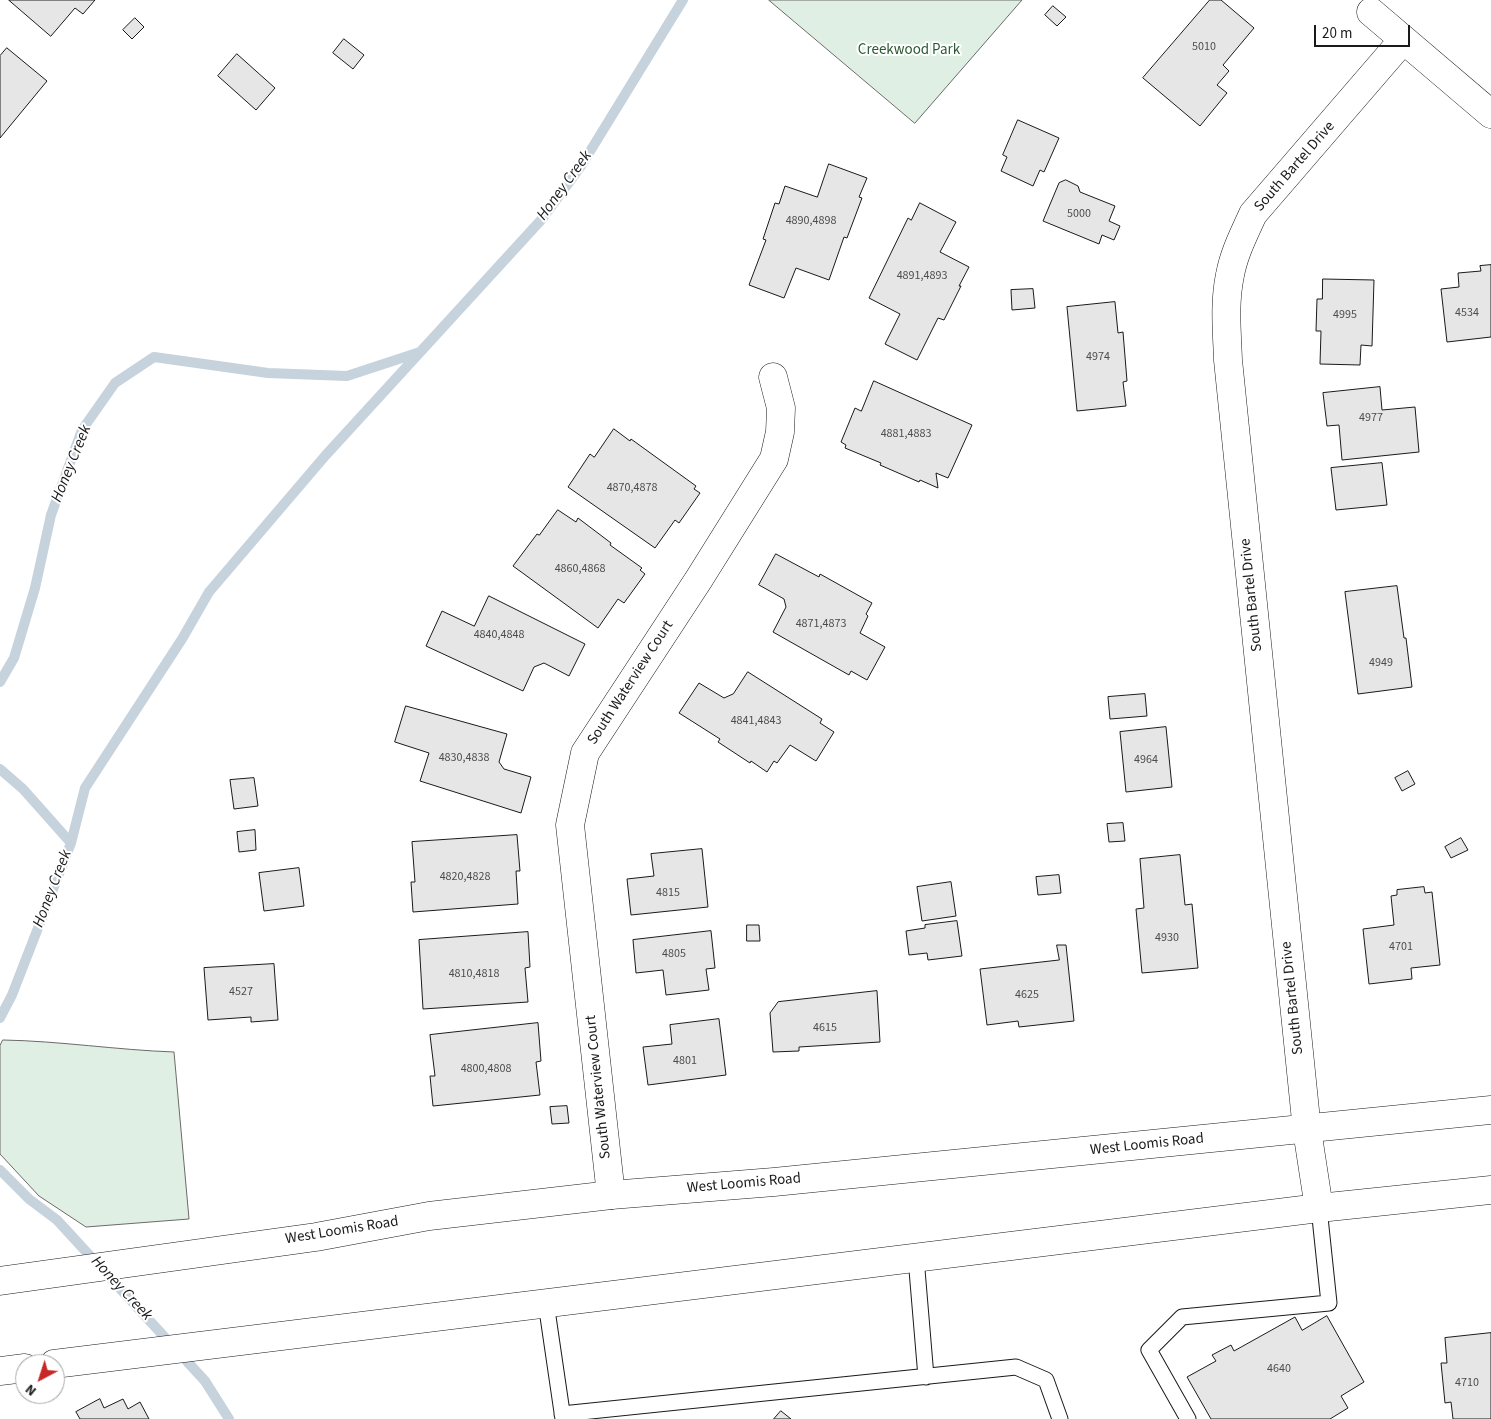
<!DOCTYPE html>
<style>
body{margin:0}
#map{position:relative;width:1491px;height:1419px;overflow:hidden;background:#fff;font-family:"Source Sans 3",sans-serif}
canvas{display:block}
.north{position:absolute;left:15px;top:1354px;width:50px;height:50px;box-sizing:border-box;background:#fff;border:1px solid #a3a3a3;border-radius:50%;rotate:220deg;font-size:14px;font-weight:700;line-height:20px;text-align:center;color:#1a1a1a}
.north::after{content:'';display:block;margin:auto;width:18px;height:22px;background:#c62828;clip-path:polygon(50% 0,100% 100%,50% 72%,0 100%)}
.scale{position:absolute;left:1314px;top:25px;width:96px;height:22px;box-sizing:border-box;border:2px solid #1a1a1a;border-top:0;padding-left:6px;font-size:15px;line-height:18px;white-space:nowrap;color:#1a1a1a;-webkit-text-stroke:4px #fff;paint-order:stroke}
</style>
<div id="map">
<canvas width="1491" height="1419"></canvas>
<div class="north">N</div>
<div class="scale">20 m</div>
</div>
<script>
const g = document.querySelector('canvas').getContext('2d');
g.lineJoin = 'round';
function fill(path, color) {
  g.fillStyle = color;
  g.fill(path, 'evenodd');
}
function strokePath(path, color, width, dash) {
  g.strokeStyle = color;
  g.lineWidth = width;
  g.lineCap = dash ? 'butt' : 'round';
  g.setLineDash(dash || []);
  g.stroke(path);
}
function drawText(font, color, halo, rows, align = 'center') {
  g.font = font + ' "Source Sans 3",sans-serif';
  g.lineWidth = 4;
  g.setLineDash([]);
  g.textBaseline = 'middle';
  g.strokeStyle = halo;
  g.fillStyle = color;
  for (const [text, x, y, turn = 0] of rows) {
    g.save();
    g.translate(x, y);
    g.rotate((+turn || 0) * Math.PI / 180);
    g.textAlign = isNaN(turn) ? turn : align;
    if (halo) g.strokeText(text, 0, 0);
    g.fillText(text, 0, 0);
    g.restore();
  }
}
const green = new Path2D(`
 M769,0H1022L915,123Z
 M3,1040C60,1041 117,1050 174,1052L189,1219L86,1227L39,1196L0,1154V1046Z`);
fill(green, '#e0efe3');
strokePath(green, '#6a6a6a', 1);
strokePath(new Path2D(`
 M0,682L14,658L35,588L51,515L82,430L115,383L154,357L268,373L347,376L420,352
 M0,769L23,789L71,843
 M0,1018L12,995L71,843L85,788L182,639L209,592L325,456L542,219L581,166L683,0
 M0,1170L29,1199L57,1220L205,1381L229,1419`), '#c6d2dc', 10);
const building = new Path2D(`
 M9,0H95L83,14L75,8L51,36Z
 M1210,0H1221L1254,28L1223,65L1229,71L1217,85L1227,93L1200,126L1143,78Z
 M1053,6L1066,17L1057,26L1045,15Z
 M135,18L144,27L132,39L123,30Z
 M344,39L364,55L353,69L333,53Z
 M7,48L47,81L0,138V56Z
 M237,54L275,88L256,110L218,76Z
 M1018,120L1059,138L1044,172L1040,170L1033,186L1001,171L1007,157L1003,155Z
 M829,164L867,178L859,197L862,198L847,238L844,237L829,280L796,268L784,298L749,285L766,240L763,239L775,203L779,204L785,186L817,197Z
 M1066,180L1078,186L1080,192L1115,206L1109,221L1120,226L1114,240L1102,235L1099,244L1043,221L1059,183Z
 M920,203L956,222L940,252L969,267L959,286H961L944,320L938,318L917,360L885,344L900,314L869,298L908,218L911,220Z
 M1491,265V337L1447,342L1441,289L1459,287L1458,273L1481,271L1480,266Z
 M1323,279L1374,280L1372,346L1361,345L1360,365L1320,364L1321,331H1316L1317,299H1322Z
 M1033,289L1035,308L1012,310L1011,290Z
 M1115,302L1118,333L1123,332L1127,381L1123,382L1126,406L1077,411L1067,307Z
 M874,381L972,425L948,478L936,473L938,488L920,480L919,482L880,465L881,463L845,448L846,445L841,442L855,408L861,411Z
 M1380,387L1382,410L1415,407L1419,452L1342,460L1339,425L1327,426L1323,393Z
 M614,429L630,441L631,439L696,486L694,489L700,493L679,523L675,520L655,548L568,487L590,454L594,457Z
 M1382,463L1387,505L1336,510L1331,468Z
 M558,510L576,522L578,518L611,543L610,545L642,568L640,570L645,574L624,603L618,599L598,628L513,566L537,534L539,535Z
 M776,554L819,577L820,574L872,603L866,614L868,616L860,633L885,647L867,680L851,671L849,675L773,632L786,607L784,599L759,585Z
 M1397,586L1404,638H1406L1412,687L1358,694L1345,592Z
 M489,596L585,644L569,676L544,663L534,667L523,691L426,646L442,611L474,626Z
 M748,672L822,719L820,723L834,732L816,761L790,745L777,763L774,761L767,772L751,761L750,763L718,742L720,739L679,713L699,683L724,698L733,694Z
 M1145,694L1147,716L1110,719L1108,697Z
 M406,706L507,734L499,762L504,769L531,777L521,813L420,781L429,753L395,742Z
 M1166,727L1172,787L1126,792L1120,732Z
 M1408,771L1415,784L1402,791L1395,778Z
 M254,778L258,806L234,809L230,780Z
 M1123,823L1125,841L1109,842L1107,824Z
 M255,830L256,850L239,852L237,832Z
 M517,835L520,871H516L518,904L413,912L411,882H415L412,842Z
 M1461,838L1468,850L1451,858L1445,847Z
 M702,849L708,907L631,915L627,879L654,876L651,854Z
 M1180,855L1185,905L1192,904L1198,968L1142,973L1136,909L1144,908L1140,859Z
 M299,868L304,906L264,911L259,873Z
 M1059,875L1061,893L1038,895L1036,877Z
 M951,882L956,916L922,921L917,887Z
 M1424,887L1425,893L1432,892L1440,965L1411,968L1412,979L1369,984L1363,929L1394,925L1391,896L1397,895V890Z
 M957,921L962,956L928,960L927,953L909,955L906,931L925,928V925Z
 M747,925H759L760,941H747Z
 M711,931L715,968L706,969L709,990L666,995L663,970L636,973L633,940Z
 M528,932L530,967L525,968L528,1002L423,1009L419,940Z
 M1057,945H1066L1074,1021L1019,1027L1018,1021L987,1025L980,969L1059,960Z
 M274,964L278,1020L251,1022V1017L208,1020L204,968Z
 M877,991L880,1042L799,1047V1051L773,1052L770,1013L778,1002Z
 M719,1019L726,1075L648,1085L643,1047L672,1044L670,1025Z
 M538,1023L541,1061L536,1062L540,1095L433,1106L430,1076H435L430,1035Z
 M567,1106L569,1123L552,1124L550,1107Z
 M1327,1316L1364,1382L1341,1396L1348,1408L1330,1419H1211L1187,1377L1216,1361L1212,1355L1231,1345L1234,1351L1295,1317L1302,1330Z
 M1491,1333V1419H1453L1451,1402L1445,1403L1441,1363H1447L1445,1338Z
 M100,1399L104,1408L123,1399L128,1409L140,1402L149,1419H80L76,1412Z
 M781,1411L791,1419H774Z`);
fill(building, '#e6e6e6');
strokePath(building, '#1a1a1a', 1);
const lane = new Path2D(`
 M916,1258L926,1377
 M546,1303L563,1419
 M562,1414L1016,1367L1046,1380L1060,1419
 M1188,1419L1149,1350L1182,1317L1329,1303L1319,1208`);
const street = new Path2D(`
 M1371,12L1491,114
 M611,1195L570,825L585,753L699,579L774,459L780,432L781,408L773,377
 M1319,1208L1307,1130L1228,360C1227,332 1224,303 1230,275C1234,253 1244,234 1253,214L1403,40`);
const primary = new Path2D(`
 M0,1281L316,1237L429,1216L611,1195L774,1182L1491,1110
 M54,1364L1319,1208L1491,1190
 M0,1371L25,1368`);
strokePath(lane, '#1a1a1a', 17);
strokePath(street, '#1a1a1a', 29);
strokePath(primary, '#1a1a1a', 29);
strokePath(lane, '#fff', 15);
strokePath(street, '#fff', 28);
strokePath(primary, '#fff', 28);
drawText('12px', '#4d4d4d', null, [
 ["5010",1204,47],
 ["5000",1079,214],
 ["4890,4898",811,221],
 ["4891,4893",922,276],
 ["4534",1467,313],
 ["4995",1345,315],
 ["4974",1098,357],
 ["4977",1371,418],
 ["4881,4883",906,434],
 ["4870,4878",632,488],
 ["4860,4868",580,569],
 ["4871,4873",821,624],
 ["4840,4848",499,635],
 ["4949",1381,663],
 ["4841,4843",756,721],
 ["4830,4838",464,758],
 ["4964",1146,760],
 ["4820,4828",465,877],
 ["4815",668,893],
 ["4930",1167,938],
 ["4701",1401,947],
 ["4805",674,954],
 ["4810,4818",474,974],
 ["4527",241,992],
 ["4625",1027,995],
 ["4615",825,1028],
 ["4801",685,1061],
 ["4800,4808",486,1069],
 ["4640",1279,1369],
 ["4710",1467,1383]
]);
drawText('15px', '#2b5a34', '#fff', [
 ["Creekwood Park",909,51]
]);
drawText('15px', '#1a1a1a', '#fff', [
 ["South Bartel Drive",1295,167,-49],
 ["South Bartel Drive",1252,595,-96],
 ["South Waterview Court",631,683,-57],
 ["South Bartel Drive",1293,998,-96],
 ["South Waterview Court",599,1087,-96],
 ["West Loomis Road",1147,1145,-6],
 ["West Loomis Road",744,1184,-5],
 ["West Loomis Road",342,1231,-9]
]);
drawText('italic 16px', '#1a1a1a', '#fff', [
 ["Honey Creek",565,186,-54],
 ["Honey Creek",72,464,-68],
 ["Honey Creek",53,889,-69],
 ["Honey Creek",121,1289,47]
]);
</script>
